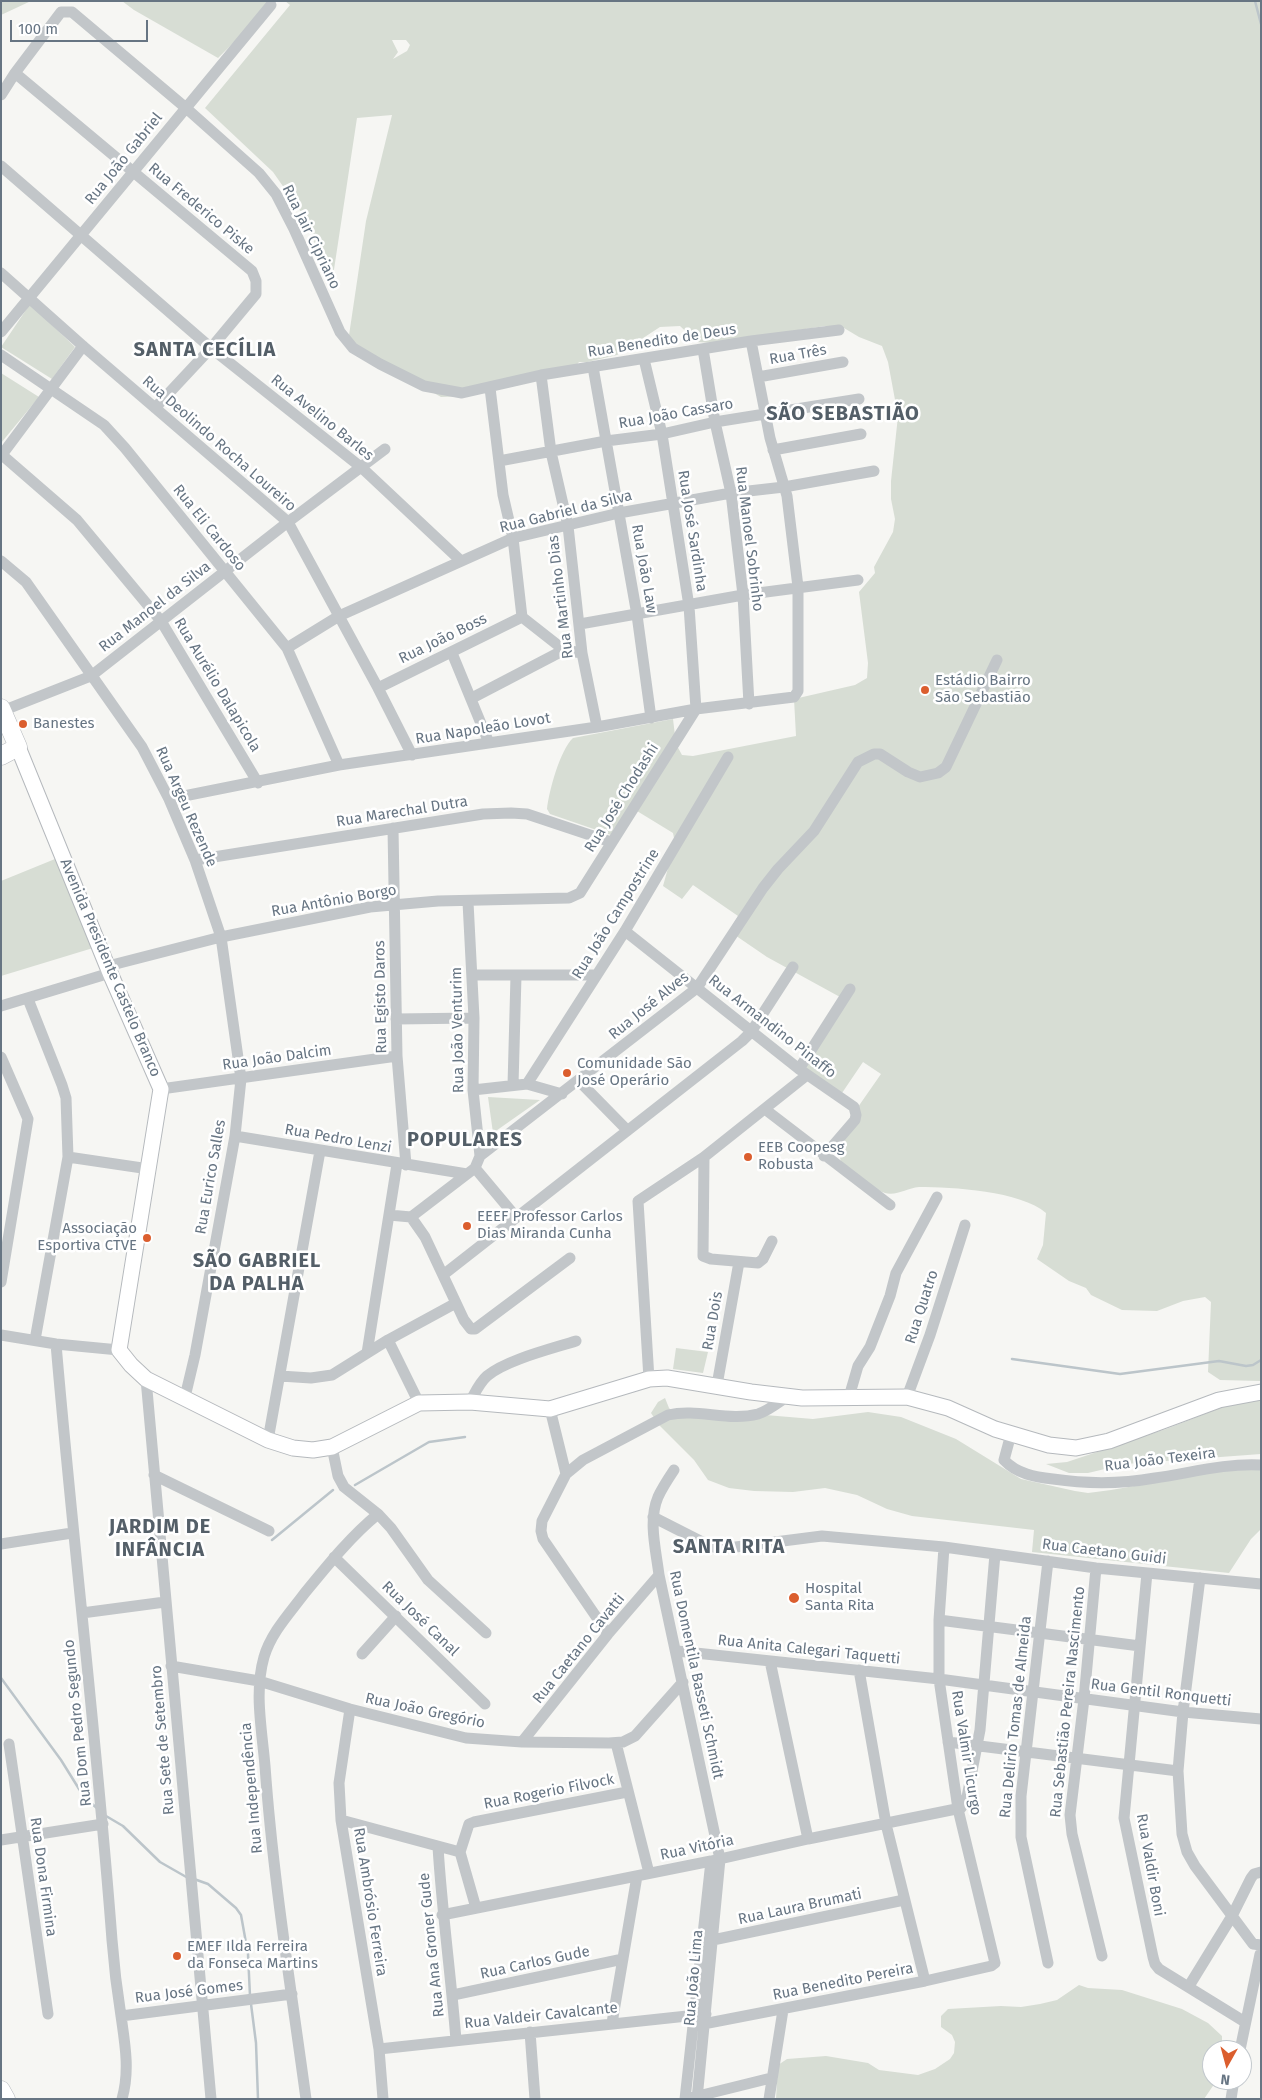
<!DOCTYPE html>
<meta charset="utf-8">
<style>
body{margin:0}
#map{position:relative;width:1262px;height:2100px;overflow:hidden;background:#f6f6f3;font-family:"Fira Sans",sans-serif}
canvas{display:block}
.frame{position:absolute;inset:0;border:2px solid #677583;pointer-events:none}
.north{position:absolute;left:1202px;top:2040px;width:50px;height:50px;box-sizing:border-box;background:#fff;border:1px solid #c2c8cd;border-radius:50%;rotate:187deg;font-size:14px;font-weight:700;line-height:20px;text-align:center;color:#677583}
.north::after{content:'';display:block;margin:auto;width:18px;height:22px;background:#db5e2e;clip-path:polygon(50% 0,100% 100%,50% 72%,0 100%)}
.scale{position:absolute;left:10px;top:20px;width:138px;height:22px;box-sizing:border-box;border:2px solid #677583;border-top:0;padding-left:6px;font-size:15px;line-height:18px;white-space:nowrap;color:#677583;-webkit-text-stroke:4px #fff;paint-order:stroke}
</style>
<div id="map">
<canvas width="1262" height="2100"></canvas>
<div class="frame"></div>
<div class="north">N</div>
<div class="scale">100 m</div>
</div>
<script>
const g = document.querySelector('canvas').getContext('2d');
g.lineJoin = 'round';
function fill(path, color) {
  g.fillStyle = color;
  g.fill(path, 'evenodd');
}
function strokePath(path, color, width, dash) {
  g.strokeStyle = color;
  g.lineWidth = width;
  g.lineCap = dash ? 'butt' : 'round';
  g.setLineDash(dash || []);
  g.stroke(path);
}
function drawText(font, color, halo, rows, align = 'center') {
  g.font = font + ' "Fira Sans",sans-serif';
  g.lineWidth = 5;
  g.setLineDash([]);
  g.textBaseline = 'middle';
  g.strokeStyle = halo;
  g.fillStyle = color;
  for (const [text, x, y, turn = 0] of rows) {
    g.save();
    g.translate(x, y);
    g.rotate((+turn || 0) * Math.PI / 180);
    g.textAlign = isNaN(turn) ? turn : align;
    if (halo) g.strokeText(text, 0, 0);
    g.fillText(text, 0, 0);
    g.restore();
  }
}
fill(new Path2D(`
 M1,1H31L1,15Z
 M122,1H276L218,58L134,10Z
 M285,1H1261V1381L1220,1380L1208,1372L1211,1302L1205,1297L1183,1301L1157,1311L1122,1310L1091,1295L1086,1288L1069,1281L1037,1259L1043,1245L1046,1213C1021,1191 952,1187 919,1187C907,1188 897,1196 885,1193C869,1188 855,1176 842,1167C841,1160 838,1153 840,1147C844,1135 868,1120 858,1107L881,1074L863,1062L842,1093L799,1066L840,997L767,957L729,931L738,916L693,885L682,899L663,886L675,843L673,833L637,811L614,836L550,814L547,809C549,791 560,750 573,738L673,719L676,744L682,755L693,756L796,736L794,699L855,685L867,678L868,663L859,592L875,573L874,567L893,532L895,519L891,499V481L898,416L888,362L882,346L859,337L844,328L825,326L713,343L697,342L680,326L660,327L617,355L587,362H579L570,373L470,396L441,397L398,373L348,342L366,221L392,115L357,118L333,276L323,270L308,222L273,172L205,108L290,5ZM392,40H406L410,45L407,51L393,59L398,52Z
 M30,304L75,347L52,379L1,347Z
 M1,373L39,397L1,443Z
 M55,859L93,948L1,976V881Z
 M488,1097L540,1100L493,1133Z
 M676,1348L708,1352L703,1373L673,1369Z
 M665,1398L669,1408L673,1412L694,1409L813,1419L868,1412L901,1417L956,1439L1021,1479L1075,1491L1088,1493L1111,1490L1221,1471L1261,1469V1529L1251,1539L1229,1573L1032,1552L1034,1530L912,1516L887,1509L857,1495L825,1488L793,1492L754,1491L729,1488L708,1480L694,1460L659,1425L651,1413L658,1402Z
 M1261,1398V1454L1126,1464L1088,1473H1069L1046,1464L1067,1462L1166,1429L1233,1403Z
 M1079,1985L1088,1988L1122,1990L1182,2009L1208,2023L1222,2036V2050H1212V2080H1217L1204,2099H776L778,2065L787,2059L826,2056L868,2063L879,2070L918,2075L935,2069L950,2059L954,2053L955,2042L952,2035L941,2027V2016L948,2009L1001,2006L1021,2007L1040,2004L1057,2000Z`), '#d7ddd4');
strokePath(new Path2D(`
 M1255,1L1261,24
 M1012,1359L1120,1374L1219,1361L1246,1366L1253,1365L1261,1360
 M355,1485L429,1442L465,1437
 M272,1540L333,1490
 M1,1678L61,1760L84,1797L98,1809
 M106,1816L123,1826L160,1862L188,1878
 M194,1879L208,1884L236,1908L241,1915L248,1954L250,1996
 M251,2004L256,2043L258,2099`), '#bcc5ca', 2.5);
const secondary = new Path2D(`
 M18,747L110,973L161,1089L119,1350L131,1365L146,1379L268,1440L293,1448L313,1450L332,1447L419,1403L470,1402L550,1409L649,1379L667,1378L751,1392L802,1398L907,1397L948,1408L995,1429L1049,1445L1076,1448L1109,1441L1219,1400L1261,1392`);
const primary = new Path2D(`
 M1,708L18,747L1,756
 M1,2090L6,2099`);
strokePath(secondary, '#b5b9bd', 17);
strokePath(primary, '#b5b9bd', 19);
strokePath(new Path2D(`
 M15,73L252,271L256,281V294L211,348L155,408
 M1,95L15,73L61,12H72L186,108L259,173L276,194L294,229L340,332L353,348L380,364L424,386L462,393L541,375L751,341L839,330
 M1,166L211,348L362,468L460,560
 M1,273L83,346L288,522L378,688L412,755
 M1,332L271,5
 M703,349L715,422L731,493L743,595L749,704
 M1,355L104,425L125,448L287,648L339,765
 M593,367L637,615L651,718
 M541,375L551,452L568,526L582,653L597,727
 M758,377L843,362
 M490,388L503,495L513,538L522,617L564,650L582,653
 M773,450L861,434
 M2,455L77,520L161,621L258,783
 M1,456L83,346
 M499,461L606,441L662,434L715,422L859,399
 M1,561L26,582L142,747L169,799L195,860L221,937L241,1079L235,1136L195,1355L185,1397
 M580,624L743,595L858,580
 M287,648L339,616L513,538L619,513L731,493L784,487L874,471
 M452,653L489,743
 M378,688L522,617
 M472,698L564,650
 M2,711L91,676L288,522L385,449
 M169,799L339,765L597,727L696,709L794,697L798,691V587L787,496L770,438L751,341
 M393,828L397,1056L406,1165
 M195,860L483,814L511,813L527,814L611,842
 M468,902L474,1018L473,1090L480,1156
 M625,931L799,1069L854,1107L856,1115L855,1120L824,1156
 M108,966L221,937L370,907L438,901L569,898L580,893L696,709L689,606L662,434L644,359
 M473,975H596
 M28,999L62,1085L66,1098L68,1157L35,1340
 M1,1006L110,973
 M396,1019L474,1018
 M1,1057L28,1119L1,1282
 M799,1069L850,989
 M579,1081L627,1130
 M527,1084L625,931L728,757
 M513,1085L516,976
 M161,1089L397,1056
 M473,1090L527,1084L562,1094
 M766,1110L890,1205
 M235,1136L467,1174
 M68,1157L149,1169
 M704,1157L703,1256L711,1259L758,1263L763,1259L772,1241
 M475,1168L516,1217
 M389,1215L411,1217L425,1237L464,1320L471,1329H475L570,1258
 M411,1217L475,1168L480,1156L697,988L763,888L778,869L814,831L858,762L874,754H880L908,772L920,777L938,773L946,767L997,660
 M443,1275L742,1041L751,1032L793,967
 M1,1335L56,1344L119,1350
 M388,1340L419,1403
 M56,1344C73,1543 97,1741 112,1940C114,1966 117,1991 121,2016C125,2044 130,2071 122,2099
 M367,1353L397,1164
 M280,1376L311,1378L332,1375L388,1340L456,1303
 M146,1379L211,2099
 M649,1379L638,1201L704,1157L807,1075
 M717,1385L739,1262
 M849,1397L858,1366L870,1347L890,1296L896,1273L937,1197
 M907,1397L930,1335L965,1225
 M470,1402C475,1393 479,1383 487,1376C506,1360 551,1349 576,1341
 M550,1409L566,1474
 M1011,1434L1004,1460C1017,1474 1035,1477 1053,1479C1087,1484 1121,1484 1155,1478C1190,1473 1225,1463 1261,1465
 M268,1440L320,1151
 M332,1447L338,1476L344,1487L378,1514L391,1528L428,1580L486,1633
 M674,1470C668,1479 662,1488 658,1497C648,1521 656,1550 659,1575L720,1859L697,2099
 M154,1475L269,1531
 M653,1517L710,1546L720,1549L822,1536L944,1547L1096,1568L1261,1584
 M1,1544L72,1533
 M334,1557L485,1704
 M1048,1561L1021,1796V1837L1048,1963
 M1096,1568L1084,1699L1070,1815L1072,1834L1102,1956
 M1147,1573L1124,1818L1153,1957L1155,1964L1159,1969L1245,2022
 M1200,1578L1183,1712L1178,1771L1182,1834L1187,1852L1195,1866L1253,1944L1261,1945
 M82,1613L165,1602
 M939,1620L1140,1646
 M608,1634L543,1539L541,1531L542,1521L566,1474L583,1460L668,1415C698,1408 728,1422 758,1414C768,1411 779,1402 788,1396
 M677,1651L939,1679L1183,1712L1261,1719
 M362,1654L396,1616
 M770,1661L808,1839
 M171,1666L259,1681L350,1709L466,1738L522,1742L609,1743L623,1742L635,1736L683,1682
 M859,1670L886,1824L925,1981
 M350,1709L339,1783L341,1820L379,2049L383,2099
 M522,1742L608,1634L659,1575
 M948,1742L1178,1771
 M616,1743L649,1873
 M9,1744L48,2014
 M341,1820L460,1852L469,1824L474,1822L627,1792
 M1,1840L103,1824
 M438,1847C442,1912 451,1976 456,2040
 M460,1852L476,1908
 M442,1915L711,1861L808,1839L961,1808L967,1797L980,1730L995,1554
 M708,1941L904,1900
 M1189,1986L1232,1916L1251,1878L1254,1874L1261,1872
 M453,1995L623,1959
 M121,2016L292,1994
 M612,2023L637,1876
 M693,2026L925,1981L991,1966L995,1963L958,1809L939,1679V1620L944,1547
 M530,2032L535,2099
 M379,2049L706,2014
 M1240,2050L1260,1954
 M690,2098L771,2078
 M306,2099C291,1988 273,1878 265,1766C262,1730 254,1692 264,1657C271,1633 289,1614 304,1594C327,1566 350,1537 378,1514
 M685,2099L711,1861
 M769,2099L783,2010
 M1231,2099L1234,2080`), '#c2c6c9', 11);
strokePath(secondary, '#fff', 15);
strokePath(primary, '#fff', 18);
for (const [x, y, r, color] of [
 [925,690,5,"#db5e2e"],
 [23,724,5,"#db5e2e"],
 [567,1073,5,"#db5e2e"],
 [748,1157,5,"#db5e2e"],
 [467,1226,5,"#db5e2e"],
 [147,1238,5,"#db5e2e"],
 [794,1598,6,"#db5e2e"],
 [177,1956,5,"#db5e2e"]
]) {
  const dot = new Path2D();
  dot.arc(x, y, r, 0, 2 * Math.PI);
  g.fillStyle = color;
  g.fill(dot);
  strokePath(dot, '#fff', 2);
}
drawText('15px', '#677583', '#fff', [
 ["Rua João Gabriel",124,159,-51],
 ["Rua Frederico Piske",201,209,40],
 ["Rua Jair Cipriano",311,237,64],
 ["Rua Benedito de Deus",662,341,-9],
 ["Rua Três",798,355,-10],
 ["Rua João Cassaro",676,414,-10],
 ["Rua Avelino Barles",322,418,39],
 ["Rua Deolindo Rocha Loureiro",219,444,41],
 ["Rua Gabriel da Silva",566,512,-14],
 ["Rua Eli Cardoso",209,528,51],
 ["Rua José Sardinha",692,531,81],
 ["Rua Manoel Sobrinho",749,539,83],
 ["Rua João Law",644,569,80],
 ["Rua Martinho Dias",561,597,-97],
 ["Rua Manoel da Silva",155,607,-38],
 ["Rua João Boss",443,639,-26],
 ["Rua Aurélio Dalapicola",217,685,59],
 ["Rua Napoleão Lovot",483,729,-9],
 ["Rua José Chodashi",622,798,-58],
 ["Rua Argeu Rezende",186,807,66],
 ["Rua Marechal Dutra",402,812,-9],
 ["Rua Antônio Borgo",334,901,-10],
 ["Rua João Campostrine",616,914,-58],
 ["Avenida Presidente Castelo Branco",110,968,67],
 ["Rua Egisto Daros",381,997,-91],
 ["Rua José Alves",649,1006,-39],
 ["Rua Armandino Pinaffo",772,1027,38],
 ["Rua João Venturim",458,1030,-91],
 ["Rua João Dalcim",277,1058,-8],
 ["Rua Pedro Lenzi",338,1139,10],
 ["Rua Eurico Salles",211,1177,-80],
 ["Rua Quatro",922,1307,-72],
 ["Rua Dois",713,1321,-80],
 ["Rua João Texeira",1160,1460,-7],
 ["Rua Caetano Guidi",1104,1552,7],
 ["Rua José Canal",420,1619,44],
 ["Rua Caetano Cavatti",579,1649,-51],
 ["Rua Anita Calegari Taquetti",809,1650,6],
 ["Rua Domentila Basseti Schmidt",696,1675,78],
 ["Rua Gentil Ronquetti",1161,1693,7],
 ["Rua Sebastião Pereira Nascimento",1068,1702,-84],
 ["Rua João Gregório",425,1711,12],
 ["Rua Delirio Tomas de Almeida",1016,1717,-84],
 ["Rua Dom Pedro Segundo",78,1723,-96],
 ["Rua Sete de Setembro",163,1740,-95],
 ["Rua Valmir Licurgo",966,1753,81],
 ["Rua Independência",252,1788,-95],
 ["Rua Rogerio Filvock",549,1792,-11],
 ["Rua Vitória",697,1848,-12],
 ["Rua Valdir Boni",1150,1865,80],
 ["Rua Dona Firmina",43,1877,82],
 ["Rua Ambrósio Ferreira",370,1902,81],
 ["Rua Laura Brumati",800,1907,-12],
 ["Rua Ana Groner Gude",432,1945,-96],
 ["Rua Carlos Gude",535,1963,-12],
 ["Rua João Lima",694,1978,-85],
 ["Rua Benedito Pereira",843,1982,-11],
 ["Rua José Gomes",189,1992,-7],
 ["Rua Valdeir Cavalcante",541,2016,-6]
]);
drawText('15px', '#677583', '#fff', [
 ["Estádio Bairro",935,681],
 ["São Sebastião",935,698],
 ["Banestes",33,724],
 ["Comunidade São",577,1064],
 ["José Operário",577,1081],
 ["EEB Coopesg",758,1148],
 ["Robusta",758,1165],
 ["EEEF Professor Carlos",477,1217],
 ["Dias Miranda Cunha",477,1234],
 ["Associação",137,1229,"right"],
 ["Esportiva CTVE",137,1246,"right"],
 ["Hospital",805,1589],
 ["Santa Rita",805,1606],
 ["EMEF Ilda Ferreira",187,1947],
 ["da Fonseca Martins",187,1964]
], 'left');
g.letterSpacing = '1px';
drawText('bold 20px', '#545f68', '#fff', [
 ["SANTA CECÍLIA",205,350],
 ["SÃO SEBASTIÃO",843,414],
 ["POPULARES",465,1140],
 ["SÃO GABRIEL",257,1261],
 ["DA PALHA",257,1284],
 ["JARDIM DE",160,1527],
 ["INFÂNCIA",160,1550],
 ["SANTA RITA",729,1547]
]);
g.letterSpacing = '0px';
</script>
